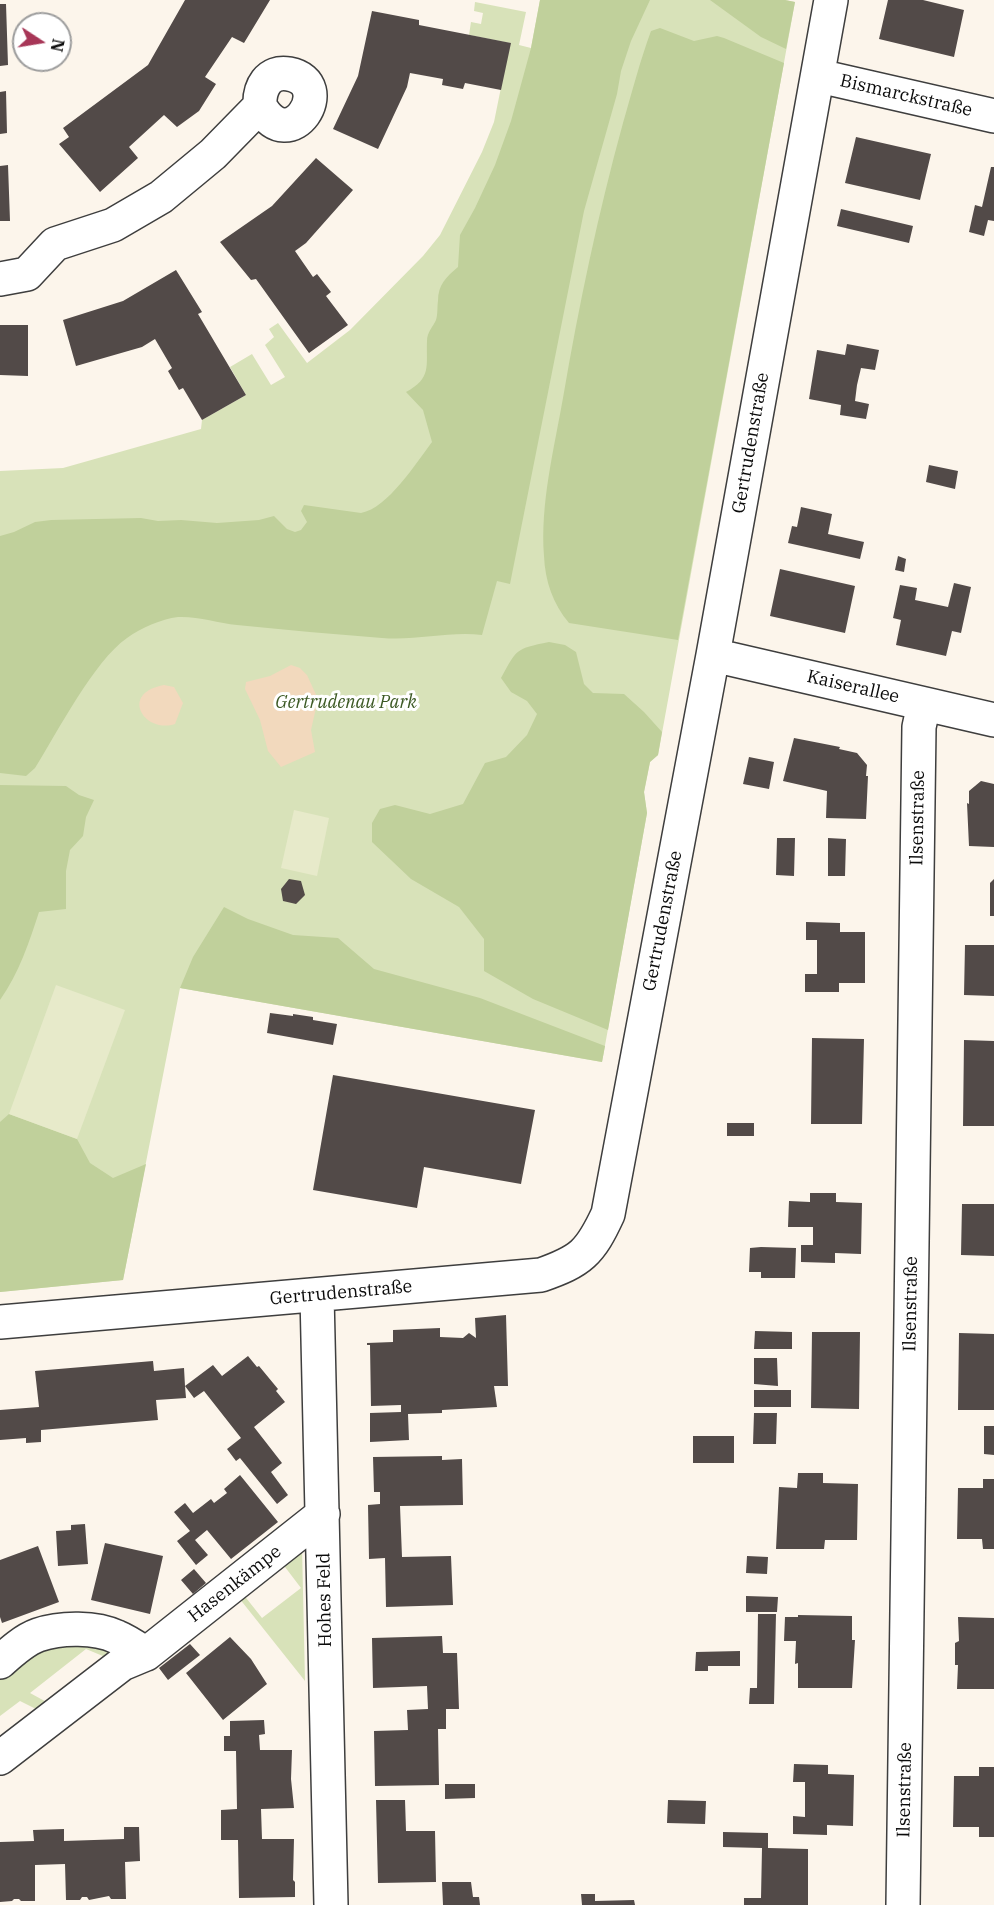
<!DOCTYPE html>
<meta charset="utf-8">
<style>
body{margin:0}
#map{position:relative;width:994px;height:1905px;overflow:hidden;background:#fcf5eb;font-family:"IBM Plex Serif",serif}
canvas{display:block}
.north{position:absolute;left:12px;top:12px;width:60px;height:60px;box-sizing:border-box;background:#fff;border:2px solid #9d9d9d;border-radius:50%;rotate:102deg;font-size:16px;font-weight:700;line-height:24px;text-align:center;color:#0b0b0b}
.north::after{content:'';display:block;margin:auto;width:21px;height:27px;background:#a73657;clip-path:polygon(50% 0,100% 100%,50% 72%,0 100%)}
</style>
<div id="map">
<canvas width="994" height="1905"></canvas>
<div class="north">N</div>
</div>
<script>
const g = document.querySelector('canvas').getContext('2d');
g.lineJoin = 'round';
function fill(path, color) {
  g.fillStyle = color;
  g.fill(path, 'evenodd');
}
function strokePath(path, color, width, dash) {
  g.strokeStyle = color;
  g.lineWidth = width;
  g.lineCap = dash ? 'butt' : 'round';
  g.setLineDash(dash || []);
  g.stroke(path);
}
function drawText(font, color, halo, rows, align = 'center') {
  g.font = font + ' "IBM Plex Serif",serif';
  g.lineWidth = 6;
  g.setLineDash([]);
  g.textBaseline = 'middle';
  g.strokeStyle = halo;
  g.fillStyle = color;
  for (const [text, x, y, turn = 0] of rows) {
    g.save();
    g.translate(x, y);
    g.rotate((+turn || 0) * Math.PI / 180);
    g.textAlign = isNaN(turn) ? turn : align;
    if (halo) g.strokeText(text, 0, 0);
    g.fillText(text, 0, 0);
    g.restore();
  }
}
fill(new Path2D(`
 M540,0H785L795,2L658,755L650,762L644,792L647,813L602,1062L180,988L123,1280L0,1292V471L63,468L201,429L202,420L246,395L230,367L252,354L271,385L285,377L265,345L274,337L269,329L278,323L307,363L350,330L423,256L440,235L482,152L494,122L510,43L469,35L471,22L481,24L483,13L474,11L475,2L526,12L519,45L531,48Z
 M302,1546L305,1681L239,1598L243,1594L262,1618L301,1588L285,1567L286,1560Z
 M62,1641L115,1649L110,1659L86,1649L30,1693L52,1705L42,1712L20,1701L0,1716V1673L13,1661Z`), '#d8e2b9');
fill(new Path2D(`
 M540,0H650L631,41L621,71L617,94L584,211L510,584L497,581L482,635C449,631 416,641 382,638C334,634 285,630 237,625C218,623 197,616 178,617C161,619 141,628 127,638C94,661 58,731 35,768L26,776L0,773V536L14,532L35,522L51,520L141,518L158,521L181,520L217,523L259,520L274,516L287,529L295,532L301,530L307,522L301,511L304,505L361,513C388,508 416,463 432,442L423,410L406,392C432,378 426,366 427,341C427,332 433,327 436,320C438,314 437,307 438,301C438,285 446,277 458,267L460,235L475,208L495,165L511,121L531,48Z
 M710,0H785L795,2L786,49L761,37Z
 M660,28L694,41L717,36L724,38L784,63L678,640L569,623C553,604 545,581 544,556C540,504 554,449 563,398C579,304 598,214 623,123C632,92 640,61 651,31Z
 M549,642L565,645L576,652L584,684L593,693L624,694L644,712L662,732L658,755L650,762L644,792L647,813L608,1030L533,999L484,971V939L459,907L411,879L372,842V823L380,809L395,805L430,814L463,804L485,763L506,757L527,735L537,714L527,701L511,692L501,678C517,649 515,649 549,642Z
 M0,785L66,786L79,795L94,800L86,817L83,836L70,850L66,871V909L39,912C29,943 19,973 0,1000Z
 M224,907L248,919L293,935L338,938L374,969L480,998L605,1046L602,1062L180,988L193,957Z
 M9,1114L77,1139L90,1163L113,1178L146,1164L123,1280L0,1292V1122Z`), '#c0d09b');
fill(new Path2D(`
 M291,665L300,668L307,675L318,699L311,730L315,752L281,767L268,751L260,720L245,689L246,682L270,676Z
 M164,685L174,687L183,703L175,724C144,734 119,693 164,685Z`), '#f2d9bd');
fill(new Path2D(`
 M294,810L329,818L317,876L281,868Z
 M56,985L125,1010L77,1139L9,1114Z`), '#e7eaca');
fill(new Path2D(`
 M185,0H270L244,43L232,37L205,77L216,84L199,111L177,127L164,115L129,147L138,158L100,192L59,144L69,137L63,128L148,65Z
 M888,0H923L964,10L954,57L879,39Z
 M0,4H6L8,65L0,66Z
 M372,11L419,20V25L511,43L501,90L465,83L463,89L442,85L443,79L410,73L407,87L378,149L333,129L358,76Z
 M6,91L7,133L0,134V92Z
 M856,137L931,154L920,200L845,183Z
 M316,158L353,190L306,243L295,251L313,277L317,274L331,292L326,296L348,325L309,353L256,279L251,280L220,242L272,206Z
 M8,165L10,221H0V166Z
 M991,167H994V221L988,220L984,236L969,232L975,205L982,207Z
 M841,209L913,226L909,243L837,226Z
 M176,270L202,312L198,314L246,395L202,420L183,388L179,390L168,371L172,368L155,339L142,347L76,366L63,320L123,301Z
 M0,325H28V376L0,375Z
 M847,344L879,350L875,370L861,368L857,385L855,401L869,404L866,419L840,415L841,405L809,399L817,350L845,355Z
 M929,465L958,471L955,489L926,482Z
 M801,507L832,514L828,534L864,542L860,559L788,543L792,526L797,527Z
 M898,556L906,559L904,572L895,570Z
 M780,569L855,586L845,633L770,616Z
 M954,583L971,587L961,633L952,631L946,656L896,645L901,620L893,618L900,585L917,588L915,600L948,607Z
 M794,738L840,747L839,749L857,753L867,765L866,776H868L866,819L826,818L827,791L783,781Z
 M749,757L774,762L769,789L743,784Z
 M981,781L994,784V847L969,846L967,803L969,804V791Z
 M777,838H795L794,876L776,875Z
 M828,838L846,839L845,876H828Z
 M289,879L301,881L305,895L296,904L283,901L281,889Z
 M994,879V916H990V883Z
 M806,922L840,923V932H865V983H839V992H805V974H817V940H806Z
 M965,945H994V996L964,995Z
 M270,1013L293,1016V1014L313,1017V1020L337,1024L333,1045L267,1033Z
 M812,1038L864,1039L862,1124H811Z
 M964,1040L994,1041V1126H963Z
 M333,1075L535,1110L521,1184L424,1167L417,1208L313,1190Z
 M727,1123H754V1136H727Z
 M810,1193H836V1202L862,1203L861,1254L835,1253V1263L801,1262V1245H813V1227H788L789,1201L810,1202Z
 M962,1204H994V1256L961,1255Z
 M761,1247L796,1248L795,1278H761V1272H749L750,1248Z
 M506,1315L508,1386H494L497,1407L442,1410V1413L408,1414L409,1440L370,1442V1413L401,1412V1405L371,1406L370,1345H367V1343L393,1342V1330L440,1328V1337L463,1338L469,1333L476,1338L475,1318Z
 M755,1331L792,1332V1349H754Z
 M812,1332H860L859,1409L811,1408Z
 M959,1333L994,1334V1410H958Z
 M248,1356L257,1367L259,1366L278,1389L276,1391L285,1402L254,1427L282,1463L271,1472L288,1495L277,1504L240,1458L236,1461L227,1449L241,1438L204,1391L194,1398L185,1386L186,1398L156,1400L158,1420L41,1430V1442L26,1443V1438L0,1440V1410L39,1407L35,1371L153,1361L154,1371L184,1368L185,1386L213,1365L222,1376Z
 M754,1358H777L778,1386L754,1384Z
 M754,1390H791V1407H754Z
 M754,1413H777L776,1444H753Z
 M984,1426H994V1455L984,1454Z
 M693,1436H734V1463H693Z
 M442,1456V1460L462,1459L463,1505L400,1506L402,1557L451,1556L453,1605L386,1607L385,1558L369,1559L368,1505L380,1504V1492H374L373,1457Z
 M798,1473H823V1483L858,1484L857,1540H825L824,1549H776L779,1487L797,1488Z
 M240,1475L278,1522L231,1559L207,1530L195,1540L208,1555L196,1565L177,1541L190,1531L174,1512L185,1503L193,1513L211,1499L214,1503L227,1493L224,1489Z
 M983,1479H994V1549H983L982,1539H957L958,1488H983Z
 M85,1524L88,1564L58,1566L56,1531L71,1530V1525Z
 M105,1543L163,1556L150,1614L91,1600Z
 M38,1546L59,1602L2,1623L0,1617V1560Z
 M747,1556L768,1557L767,1574L746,1573Z
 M194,1569L206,1583L193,1594L181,1580Z
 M746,1596L778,1597L777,1612H746Z
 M758,1614H776L774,1704H749L750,1688H757Z
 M798,1615L852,1616V1640H855L852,1688H798V1663L795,1664L796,1641H784L785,1617H798Z
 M958,1617L994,1618V1689H957L958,1665H955V1643L959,1641Z
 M442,1636L443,1653H457L459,1709H446V1729H438L439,1785L375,1786L374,1731L408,1730L407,1710L428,1709L427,1686L373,1688L372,1638Z
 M230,1637L251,1659L267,1684L223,1720L186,1673Z
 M190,1644L200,1655L168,1680L159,1668Z
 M740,1651V1666H708V1671H695L696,1652Z
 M264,1720L265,1734L259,1735L260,1750H292L291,1779L294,1808L261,1809L262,1839H294L293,1880L295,1882V1897L239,1898L238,1840H221V1810L237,1809L236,1751H224V1736H230V1721Z
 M794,1764L828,1765V1774L854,1775L853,1826L827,1825V1835L793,1834V1816L805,1817V1782H793Z
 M979,1767H994V1837H979V1827H953L954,1776H979Z
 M445,1784H475V1798L445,1799Z
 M376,1800H405L406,1831H435L436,1882L378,1883Z
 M668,1800L706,1801L705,1824L667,1823Z
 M124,1827H139L140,1861L125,1862L126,1899H111L109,1896L89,1900L87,1897H82L80,1900H66L65,1864L35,1865V1901H21L19,1899H14L12,1901L0,1902V1842L34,1841L33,1830L64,1829V1841L124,1839Z
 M723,1832L768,1833V1848L808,1849V1905H744V1898H761L762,1848L723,1847Z
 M442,1882H471L473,1897H479L480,1905H443Z
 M581,1894H595V1901L634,1900L635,1905H582Z`), '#524a48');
const minor = new Path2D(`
 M819,76L994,116
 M0,279L27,274L55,244L113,225L161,197L213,154L260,106C259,88 268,70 289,74C338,83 290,160 260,106
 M713,655L994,720
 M317,1295L331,1905
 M0,1322L541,1275C581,1261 590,1253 608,1214L713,655L831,0
 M0,1662C11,1652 24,1640 38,1635C61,1627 96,1627 117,1637C127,1641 137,1648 146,1654
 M0,1758L122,1664L146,1654L323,1514
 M903,1905L919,727L924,704`);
strokePath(minor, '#3e3e3e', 36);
strokePath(minor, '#fff', 33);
drawText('18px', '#0b0b0b', '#fff', [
 ["Bismarckstraße",906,96,13],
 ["Gertrudenstraße",751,443,-80],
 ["Kaiserallee",853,687,13],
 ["Ilsenstraße",918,818,-89],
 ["Gertrudenstraße",663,921,-79],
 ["Gertrudenstraße",341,1293,-5],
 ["Ilsenstraße",911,1304,-89],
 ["Hasenkämpe",235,1584,-38],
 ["Hohes Feld",325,1600,-91],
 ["Ilsenstraße",905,1790,-89]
]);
drawText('italic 18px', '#3c5924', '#fff', [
 ["Gertrudenau Park",346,703]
]);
</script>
